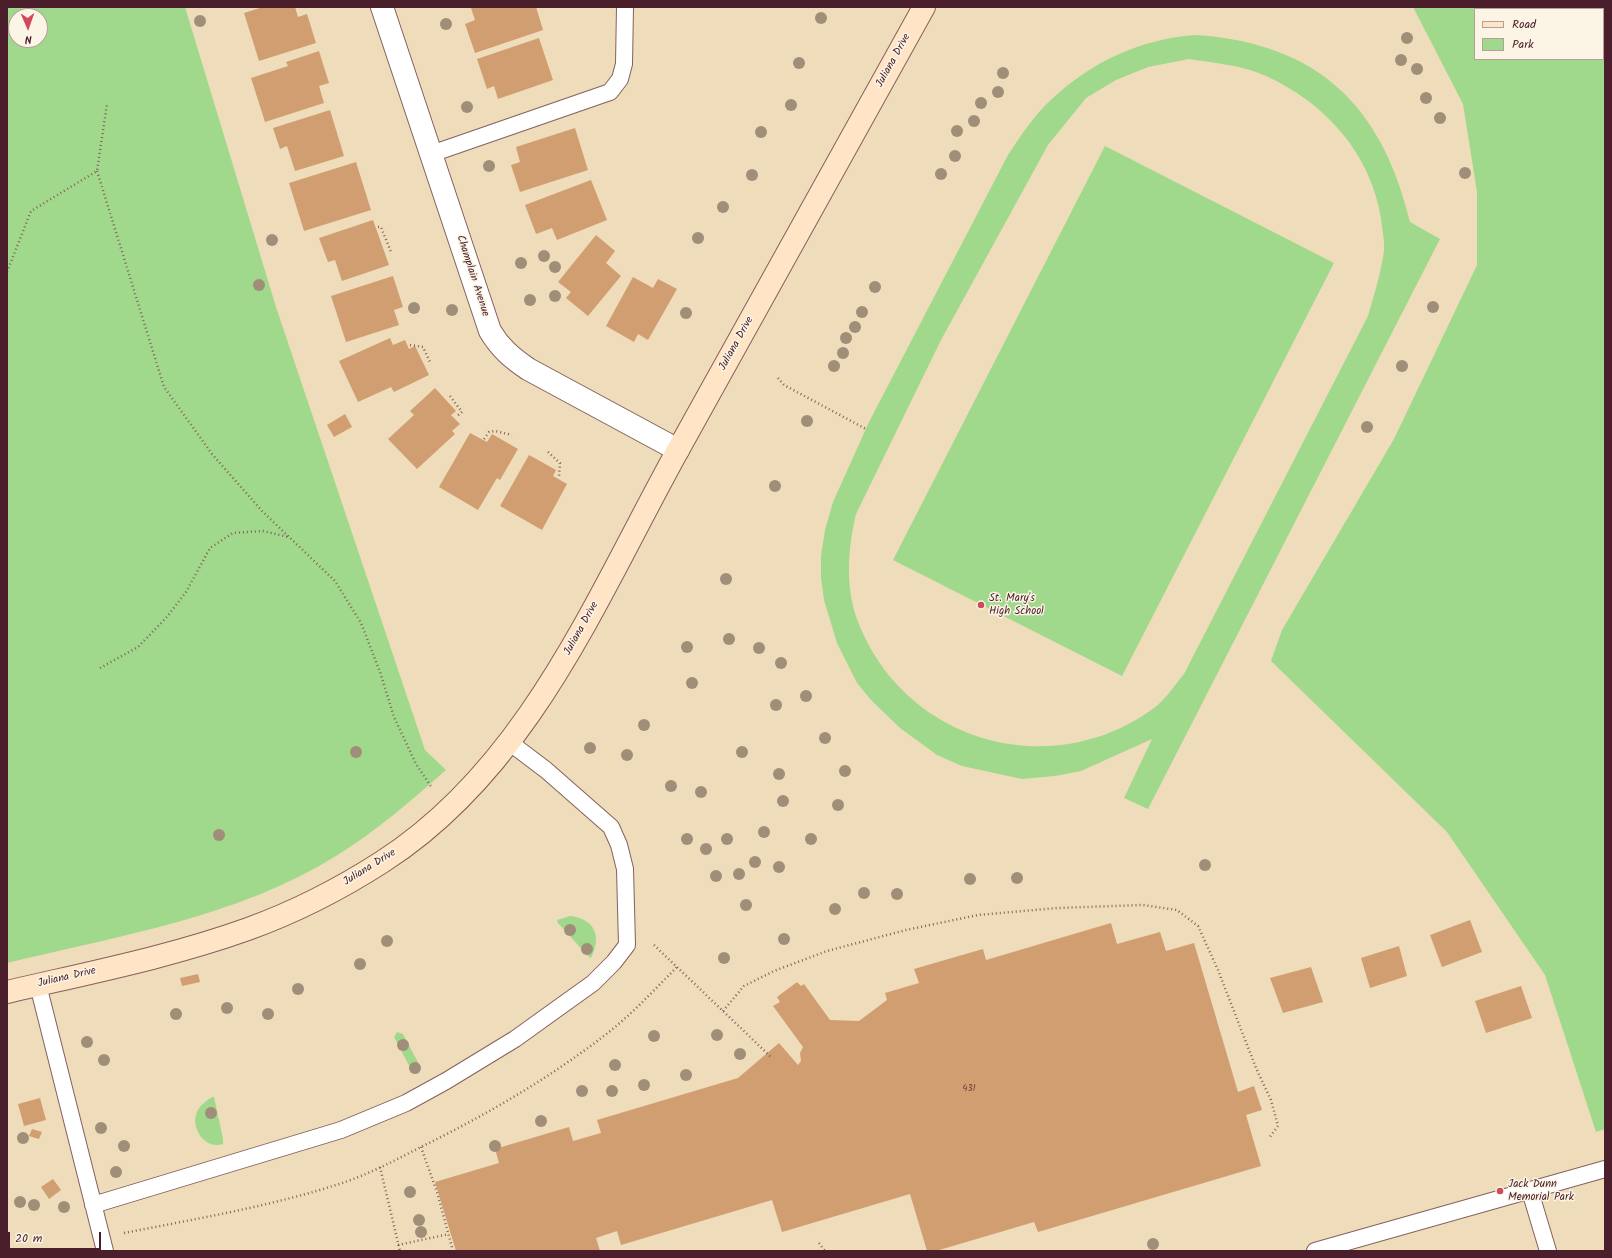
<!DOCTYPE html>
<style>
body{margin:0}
#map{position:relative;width:1612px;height:1258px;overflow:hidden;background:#efdcba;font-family:Kalam,sans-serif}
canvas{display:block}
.frame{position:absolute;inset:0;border:8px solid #4a1f2b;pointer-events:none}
.legend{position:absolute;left:1474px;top:8px;width:130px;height:52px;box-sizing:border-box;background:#fcf5e5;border:1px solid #b59f9b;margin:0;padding:5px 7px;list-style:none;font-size:12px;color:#4a1f2b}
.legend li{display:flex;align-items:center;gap:8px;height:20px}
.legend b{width:20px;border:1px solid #b59f9b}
.north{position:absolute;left:8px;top:8px;width:40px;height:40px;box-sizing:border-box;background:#fcf5e5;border:1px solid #b59f9b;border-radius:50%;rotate:178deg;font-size:11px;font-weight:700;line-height:16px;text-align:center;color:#4a1f2b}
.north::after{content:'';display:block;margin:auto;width:14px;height:18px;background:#d1495b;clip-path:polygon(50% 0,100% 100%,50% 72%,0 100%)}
.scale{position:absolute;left:8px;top:1232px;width:93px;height:18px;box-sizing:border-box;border:2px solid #4a1f2b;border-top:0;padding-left:5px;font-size:12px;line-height:14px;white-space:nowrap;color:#4a1f2b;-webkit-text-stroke:3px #fcf5e5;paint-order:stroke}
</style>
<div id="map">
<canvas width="1612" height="1258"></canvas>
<div class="frame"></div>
<ul class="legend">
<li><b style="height:5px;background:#ffe4c6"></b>Road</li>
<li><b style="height:11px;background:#a0d98b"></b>Park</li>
</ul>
<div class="north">N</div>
<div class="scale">20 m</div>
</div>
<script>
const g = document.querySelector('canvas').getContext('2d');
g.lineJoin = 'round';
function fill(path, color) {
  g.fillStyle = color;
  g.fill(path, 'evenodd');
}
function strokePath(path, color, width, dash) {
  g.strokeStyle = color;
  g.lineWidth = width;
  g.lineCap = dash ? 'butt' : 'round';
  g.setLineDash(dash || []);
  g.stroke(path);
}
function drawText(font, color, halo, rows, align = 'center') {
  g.font = font + ' Kalam,sans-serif';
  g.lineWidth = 3;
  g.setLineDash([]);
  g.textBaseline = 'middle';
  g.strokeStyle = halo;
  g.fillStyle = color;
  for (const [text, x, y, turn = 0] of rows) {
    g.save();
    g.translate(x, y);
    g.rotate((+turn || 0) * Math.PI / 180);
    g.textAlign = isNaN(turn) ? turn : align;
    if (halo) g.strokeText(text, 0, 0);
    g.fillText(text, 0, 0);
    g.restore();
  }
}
fill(new Path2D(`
 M7,7H185L276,307L425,750L446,770C411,801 376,831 336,856C238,917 118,936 7,963ZM16,16H40V40H16Z
 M1413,7H1605V1129L1596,1132L1545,975L1447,832L1271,661L1282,630L1394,439L1477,265V192L1463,104ZM1475,9H1603V59H1475Z
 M1197,35C1319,44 1382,106 1410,222L1440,239L1148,809L1124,798L1152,739L1081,771L1055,776L1022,779L962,766L937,755L900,728L871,700L857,683L837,643L824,600L821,578V556L825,530L833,502L869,422L1008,155C1021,135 1035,114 1053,98C1093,61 1143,38 1197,35ZM1189,59C1214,63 1242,65 1266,76C1325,103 1370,152 1381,218C1382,229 1385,241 1384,251C1381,273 1374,295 1368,316L1184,674C1175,685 1165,700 1154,708C1049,785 902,741 857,619C845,586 848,547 856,514L941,340L1048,145L1086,98L1116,80L1148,67Z
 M1105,146L1334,263L1122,676L893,560Z
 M570,916C595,919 602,936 591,958L588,956L558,923L557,920Z
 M397,1032L403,1034L421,1068L417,1074L413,1073L394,1037Z
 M212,1097H214L223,1139V1144C205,1150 190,1128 197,1112C200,1105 206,1101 212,1097Z`), '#a0d98b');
fill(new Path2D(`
 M263,7H295L298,17L307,14L316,43L259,61L244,13Z
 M475,7H536L543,30L475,53L465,24L475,20L471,8Z
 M539,38L553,80L498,99L494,86L487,89L477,59Z
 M319,51L329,83L319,86L324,103L265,122L251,78L288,66L286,62Z
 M330,110L344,156L295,171L287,146L280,149L273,128Z
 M575,128L588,170L520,192L511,165L520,162L516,147Z
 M356,162L371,210L304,231L289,183Z
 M591,180L607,220L557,240L552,228L536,234L525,205Z
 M373,220L389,265L342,281L335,260L328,262L319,238Z
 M596,235L615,251L606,263L621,276L588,316L566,298L571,292L558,282Z
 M393,276L403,307L394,310L399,325L346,342L331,296Z
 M633,277L653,288L658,279L677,289L648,340L638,334L634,342L606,326Z
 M390,338L393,345L405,340L409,349L415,346L429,375L394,392L391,387L358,402L339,361Z
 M435,388L456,411L451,415L460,424L452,431L455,434L417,469L388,439L414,415L410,411Z
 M345,414L352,427L334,437L327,425Z
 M470,433L487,442L492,434L518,449L500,480L497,478L478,510L439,487Z
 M529,455L556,470L553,476L567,484L542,530L500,506Z
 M1470,920L1482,952L1442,967L1430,935Z
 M1111,923L1117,944L1160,932L1166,951L1194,943L1238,1092L1254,1086L1262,1110L1246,1115L1261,1166L1038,1232L1034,1222L936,1251H927L910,1194L782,1232L772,1200L621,1245L617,1231L596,1238L600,1251H456L435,1182L499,1163L495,1149L569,1127L573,1141L601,1133L597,1120L738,1078L779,1043L798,1065L801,1061L800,1053L803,1047L773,1006L780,1002L777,997L797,982L801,986L804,984L830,1020L859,1021L887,1000L885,993L919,983L914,969L983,949L986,960Z
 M1399,946L1407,976L1370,988L1361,958Z
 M1311,967L1323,1002L1283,1013L1270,978Z
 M198,974L200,982L182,986L180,978Z
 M1521,986L1532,1018L1486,1033L1475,1001Z
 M40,1098L46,1120L24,1126L18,1104Z
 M32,1129L42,1132L39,1139L29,1136Z
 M53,1179L61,1190L49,1199L41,1187Z`), '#d09e71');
const lane = new Path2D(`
 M431,154L610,92L620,79L624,64L625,7
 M38,985L105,1251
 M1530,1191L1548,1251
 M93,1205L341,1130L406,1103L446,1081L515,1039L593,983L614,962L627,945L625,869L619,845L611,827L546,770L509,742
 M1315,1251L1605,1169`);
const street = new Path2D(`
 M382,7L490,331C500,348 512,358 528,369L678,450`);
const secondary = new Path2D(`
 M7,992C88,973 170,957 248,929C295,912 340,889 382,862C529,768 597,596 678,450C759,302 842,155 924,7`);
strokePath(lane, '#84615d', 18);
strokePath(street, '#84615d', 24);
strokePath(secondary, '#84615d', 24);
strokePath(new Path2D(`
 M97,171L164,387L212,454L262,511L335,581L361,623L380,672L394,717L416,764L432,788
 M378,227H381L391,252
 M7,272L31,211L97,171L107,104
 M410,345L423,347L430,362
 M778,378L784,385L866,429
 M450,396L462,412L456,417
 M484,439L489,432L495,431L512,435
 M548,452L560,463L559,477
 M100,668L138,647L166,618L186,592L210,548L233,533L263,531L288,537
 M654,945L771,1057
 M723,1011L744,986L774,971L827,951L906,930L978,915L1057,908L1143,905L1177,910L1198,926L1218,970L1256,1068L1271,1100L1278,1126L1269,1138
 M421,1147L437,1192L453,1251
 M380,1167L400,1251
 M124,1233C195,1219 267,1207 336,1185C365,1176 392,1162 419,1148C486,1115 550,1078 609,1032C634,1012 655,989 677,967
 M819,1243L825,1251
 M398,1245L449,1234`), '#84615d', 2.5, [1, 3]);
strokePath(lane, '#fff', 16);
strokePath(street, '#fff', 22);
strokePath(secondary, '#ffe4c6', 22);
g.fillStyle = '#a08e79';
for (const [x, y] of [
 [821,18],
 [200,21],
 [446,24],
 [1407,38],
 [1401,60],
 [799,63],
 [1417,69],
 [1003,73],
 [998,92],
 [1426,98],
 [981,103],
 [791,105],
 [467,107],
 [1440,118],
 [974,121],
 [957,131],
 [761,132],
 [955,156],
 [489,166],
 [1465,173],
 [941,174],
 [752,175],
 [723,207],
 [698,238],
 [272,240],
 [544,256],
 [521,263],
 [555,267],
 [259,285],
 [875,287],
 [555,296],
 [530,300],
 [1433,307],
 [414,308],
 [452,310],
 [862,312],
 [686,313],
 [855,327],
 [846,338],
 [843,353],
 [834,366],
 [1402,366],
 [807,421],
 [1367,427],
 [775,486],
 [726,579],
 [729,639],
 [687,647],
 [759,648],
 [781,663],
 [692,683],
 [806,696],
 [776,705],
 [644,725],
 [825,738],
 [590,748],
 [356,752],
 [742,752],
 [627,755],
 [845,771],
 [779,774],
 [671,786],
 [701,792],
 [783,801],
 [838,805],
 [764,832],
 [219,835],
 [687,839],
 [727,839],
 [811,839],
 [706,849],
 [755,862],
 [1205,865],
 [779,867],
 [739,874],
 [716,876],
 [1017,878],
 [970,879],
 [864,893],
 [897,894],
 [746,905],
 [835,909],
 [570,930],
 [784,939],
 [387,941],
 [587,949],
 [724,958],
 [360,964],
 [298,989],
 [227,1008],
 [176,1014],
 [268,1014],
 [717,1035],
 [654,1036],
 [87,1042],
 [403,1045],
 [740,1054],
 [104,1060],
 [615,1065],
 [415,1068],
 [686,1075],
 [644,1085],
 [582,1091],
 [612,1091],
 [211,1113],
 [541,1121],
 [101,1128],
 [23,1138],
 [124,1146],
 [495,1146],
 [116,1172],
 [410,1192],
 [20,1202],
 [34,1205],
 [64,1207],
 [419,1220],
 [421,1232],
 [1153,1244]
]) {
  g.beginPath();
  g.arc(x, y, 6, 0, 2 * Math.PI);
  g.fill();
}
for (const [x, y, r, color] of [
 [981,605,4,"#d1495b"],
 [1500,1191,4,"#d1495b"]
]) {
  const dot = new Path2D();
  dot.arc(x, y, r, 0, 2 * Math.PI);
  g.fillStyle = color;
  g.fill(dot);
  strokePath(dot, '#fcf5e5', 1.5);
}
drawText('9px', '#6c3f3c', null, [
 ["431",969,1089]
]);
drawText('11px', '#4a1f2b', '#fcf5e5', [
 ["Juliana Drive",894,61,-61],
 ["Champlain Avenue",472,276,72],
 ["Juliana Drive",737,344,-61],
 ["Juliana Drive",582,629,-61],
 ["Juliana Drive",370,868,-32],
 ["Juliana Drive",67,978,-13]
]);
drawText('11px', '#4a1f2b', '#fcf5e5', [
 ["St. Mary's",989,599],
 ["High School",989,612],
 ["Jack Dunn",1508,1185],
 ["Memorial Park",1508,1198]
], 'left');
</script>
